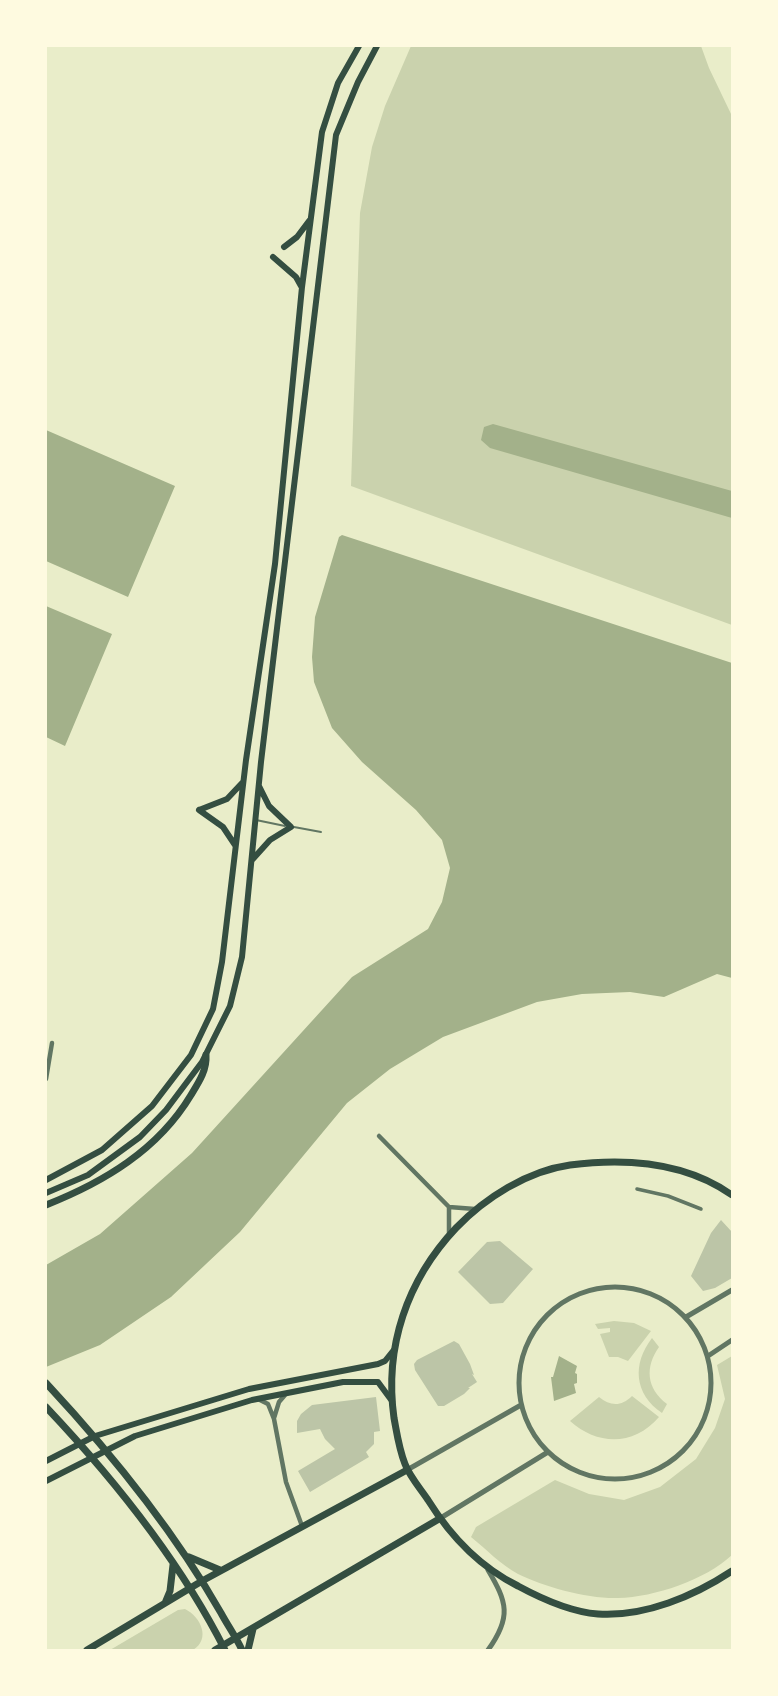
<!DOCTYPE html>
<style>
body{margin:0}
#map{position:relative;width:778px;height:1696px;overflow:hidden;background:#e9edc9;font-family:"Space Grotesk",sans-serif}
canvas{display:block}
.frame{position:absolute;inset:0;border:47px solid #fefae0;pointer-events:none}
</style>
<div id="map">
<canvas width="778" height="1696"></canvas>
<div class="frame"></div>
</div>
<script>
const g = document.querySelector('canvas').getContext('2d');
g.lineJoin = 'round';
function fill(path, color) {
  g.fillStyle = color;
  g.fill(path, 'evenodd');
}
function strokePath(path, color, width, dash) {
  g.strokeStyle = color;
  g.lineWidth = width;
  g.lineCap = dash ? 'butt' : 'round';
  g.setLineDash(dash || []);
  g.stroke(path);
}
fill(new Path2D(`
 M411,46H701L709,68L732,116V625L351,486L360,213L372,147L385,106Z
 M614,1321L634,1323L651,1331L628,1361L618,1357H609L600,1334L610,1332V1328L598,1329L595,1324Z
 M652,1338L659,1347C645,1367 646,1388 667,1404L662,1413C634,1394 632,1364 652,1338Z
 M732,1356V1555C705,1580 655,1597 618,1598C588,1599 544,1587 518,1574C501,1565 486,1549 471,1537L476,1527L555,1480L589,1494L624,1500L660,1487L696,1459L715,1428L725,1399L717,1365Z
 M632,1396L659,1417C634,1446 598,1446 570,1421L599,1397C610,1406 621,1407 632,1396Z
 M185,1609C201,1617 211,1639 193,1650H110L178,1610Z`), '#cad2ad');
fill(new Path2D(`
 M493,424L732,491V518L490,448L481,440L484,427Z
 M46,430L175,486L128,597L46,561Z
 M342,535L732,663V978L717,974L664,997L630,992L582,994L537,1002L443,1037L390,1069L347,1103L240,1232L171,1297L100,1345L46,1367V1265L100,1234L192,1153L352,977L428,929L442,902L450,868L442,840L416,810L362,762L332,728L314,682L312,657L315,617L339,537Z
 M46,606L112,634L65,746L46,737Z
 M559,1356L577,1366L575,1373L577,1374V1383L574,1384L576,1393L554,1401L551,1377H553Z`), '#a3b18a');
fill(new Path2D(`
 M721,1220L732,1232V1278L715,1288L703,1291L691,1276L711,1233Z
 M500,1241L533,1269L503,1303L490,1304L458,1272L487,1242Z
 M454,1341L459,1344L470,1364L474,1375L472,1374L477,1382L468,1388H470L464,1394L444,1406H438L415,1370L414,1364L417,1360Z
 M376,1397L380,1431L374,1432V1444L366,1452L369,1457L310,1492L298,1471L335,1449L325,1439L320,1429L297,1433V1421L301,1414L312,1405Z`), '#bcc5a7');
strokePath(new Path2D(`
 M256,820L285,826
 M294,827L321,832`), '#617663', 2);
strokePath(new Path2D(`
 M637,1189L668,1196L701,1209`), '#617663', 3.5);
strokePath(new Path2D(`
 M46,1079L52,1043
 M379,1136L449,1207L475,1209
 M449,1207V1234
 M258,1399L268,1404L274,1419L286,1482L302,1526
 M274,1418L279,1402L285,1395`), '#617663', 4.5);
strokePath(new Path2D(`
 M519 1383a96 96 0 1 1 192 0a96 96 0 1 1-192 0Z
 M686,1317L732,1290
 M708,1356L732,1340
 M407,1470L521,1405
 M439,1519L548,1452
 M488,1570C507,1602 512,1617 488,1650`), '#617663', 5);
strokePath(new Path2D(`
 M284,247L297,237L309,221
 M273,257L296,277L301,286
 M199,810L227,799L243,782
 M199,810L223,827L235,845
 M252,860L270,840L291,827L269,806L259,786
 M46,1180L102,1150L152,1106L191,1055L213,1009L222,962L246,760L275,564L302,287L322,132L338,83L359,46
 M46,1193L88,1175L140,1137L166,1110L202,1062L230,1006L242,957L261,762L336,135L358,82L377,46
 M46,1461L95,1436L249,1389L378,1364L385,1361L393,1351
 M46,1481L135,1436L252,1400L343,1382H378L392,1401`), '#344e41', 6);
strokePath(new Path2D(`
 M732,1195C685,1162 625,1158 570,1165C527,1171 485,1198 456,1228C407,1280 384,1347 394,1418C397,1434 399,1449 405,1464C410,1477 420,1488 428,1500C451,1537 480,1567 518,1586C542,1599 571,1612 598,1614C645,1617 694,1596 732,1571
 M46,1205C104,1182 158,1150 191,1095C199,1082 207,1070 206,1055
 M46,1383C112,1454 173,1529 221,1613C228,1626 236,1637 242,1650
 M46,1407C114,1479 180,1561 225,1650
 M189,1557L220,1570
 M165,1603L170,1591L173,1565
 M87,1650L202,1581L407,1470
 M215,1650L439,1519
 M248,1650L253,1629`), '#344e41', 7);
</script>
